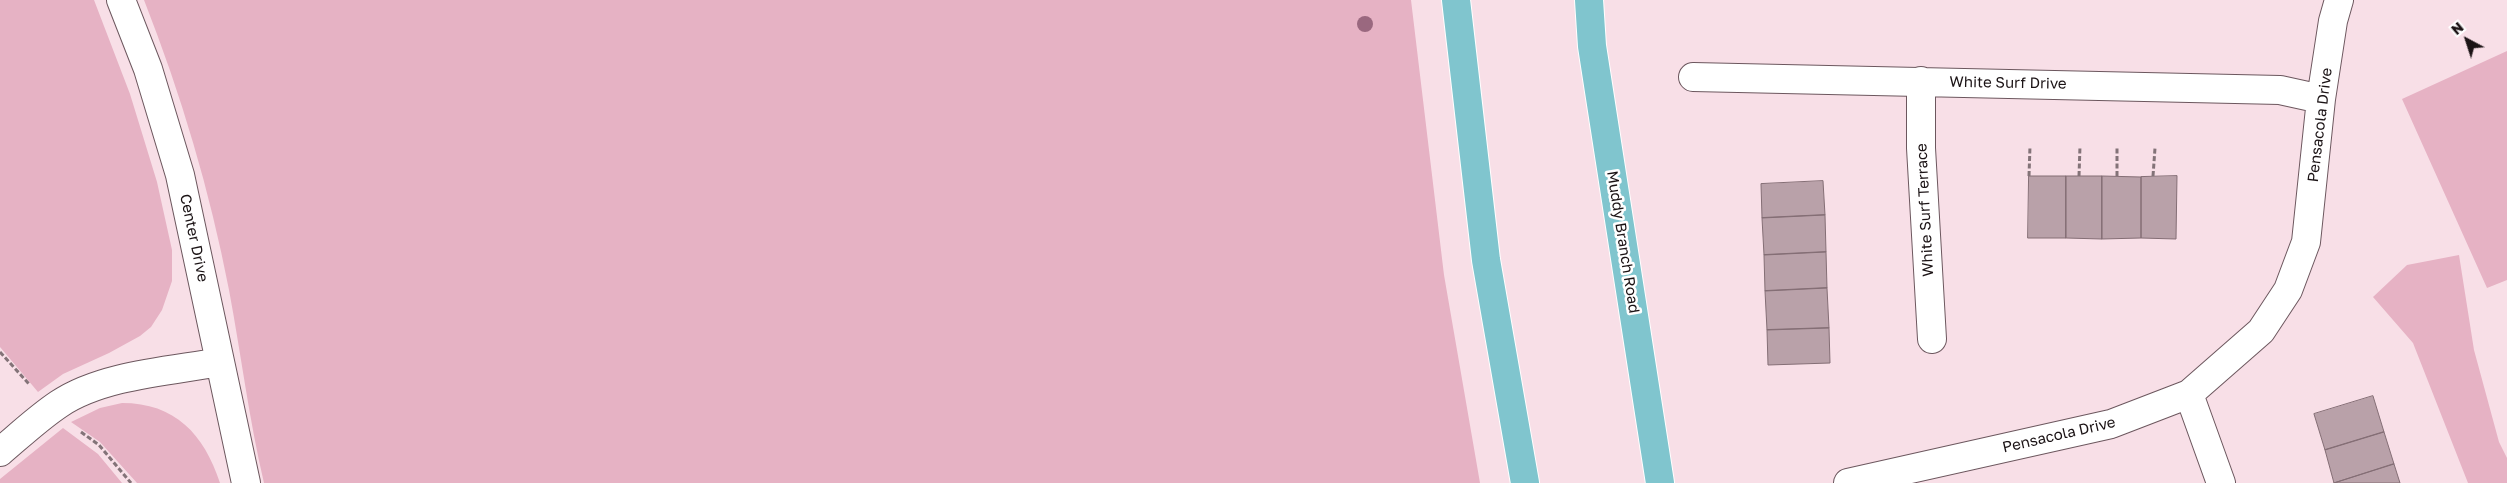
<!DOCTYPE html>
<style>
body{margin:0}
#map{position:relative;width:2507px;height:483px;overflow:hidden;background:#f8dfe7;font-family:"Golos Text",sans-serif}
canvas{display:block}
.north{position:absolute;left:2442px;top:15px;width:50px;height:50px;-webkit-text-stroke:4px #fff;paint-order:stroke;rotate:320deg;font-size:14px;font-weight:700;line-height:20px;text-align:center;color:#1b1315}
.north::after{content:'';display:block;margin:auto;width:18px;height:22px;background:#1b1315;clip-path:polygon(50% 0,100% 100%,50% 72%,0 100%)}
</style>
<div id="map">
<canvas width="2507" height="483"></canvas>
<div class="north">N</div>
</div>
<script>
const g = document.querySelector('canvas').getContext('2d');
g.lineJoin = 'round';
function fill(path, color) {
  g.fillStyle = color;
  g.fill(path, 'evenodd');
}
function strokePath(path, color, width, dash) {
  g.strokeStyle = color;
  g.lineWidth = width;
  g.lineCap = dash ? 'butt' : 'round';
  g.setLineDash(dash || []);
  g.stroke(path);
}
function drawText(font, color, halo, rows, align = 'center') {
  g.font = font + ' "Golos Text",sans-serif';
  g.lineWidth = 5;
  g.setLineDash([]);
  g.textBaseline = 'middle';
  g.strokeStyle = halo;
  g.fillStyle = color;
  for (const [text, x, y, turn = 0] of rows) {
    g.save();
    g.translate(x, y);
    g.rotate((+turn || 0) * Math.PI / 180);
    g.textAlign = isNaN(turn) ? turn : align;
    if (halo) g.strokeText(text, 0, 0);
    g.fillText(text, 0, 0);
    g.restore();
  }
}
fill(new Path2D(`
 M0,0H94L130,94L157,182L172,250V281L162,310L151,327L140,336L109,353L63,374L38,392L0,347Z
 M144,0H1411L1444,275L1480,483H264C249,419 241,354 229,290C210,191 181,94 144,0Z
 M2507,51V280L2487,288L2402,99Z
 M2459,255L2474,350L2499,442L2507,458V483H2468L2413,343L2373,297L2407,265Z
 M122,403C175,403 204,434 220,483H137L100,442L71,422L100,408Z
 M63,428L98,454L122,483H0V479Z`), '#e6b2c4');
const building = new Path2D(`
 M2029,176H2066V238H2028Z
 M2066,176H2102V239L2066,238Z
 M2102,176L2141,177V238L2102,239Z
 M2177,176L2176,239L2141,238V177Z
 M1823,181L1825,215L1762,218L1761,184Z
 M1825,215L1826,252L1764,255L1762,218Z
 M1826,252L1827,288L1765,291L1764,255Z
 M1827,288L1829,328L1767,330L1765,291Z
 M1829,328L1830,363L1768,365L1767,330Z
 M2373,396L2384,432L2325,450L2314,414Z
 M2384,432L2394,464L2334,483L2325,450Z
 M2394,464L2400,483H2334Z`);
fill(building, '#b9a1a9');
strokePath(building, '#846e75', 1);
const minor = new Path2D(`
 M121,0L148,69L180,175L246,483
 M1693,77L2280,90L2321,99
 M1921,81V148L1932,339
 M2189,394L2221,483
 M0,452C19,436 38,418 59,404C102,375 170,371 220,362
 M1848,483L2111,424L2189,394L2261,331L2288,290L2306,242L2321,99L2333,21L2339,0`);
const major = new Path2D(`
 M1456,0L1486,260L1525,483
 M1589,0L1592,46L1660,483`);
strokePath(minor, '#6c575e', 30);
strokePath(major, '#fff', 30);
strokePath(new Path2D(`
 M2029,176L2030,146
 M2079,176L2080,146
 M2117,176V147
 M2153,176L2155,148
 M0,352L29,384
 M81,432L99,445L131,483`), '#837378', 3, [5, 2.5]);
strokePath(minor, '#fff', 28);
strokePath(major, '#80c5ce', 28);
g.fillStyle = '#9a687f';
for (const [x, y] of [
 [1365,24]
]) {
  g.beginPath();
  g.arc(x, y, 8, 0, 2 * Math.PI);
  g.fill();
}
drawText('15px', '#1b1315', '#fff', [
 ["White Surf Drive",2008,83,1],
 ["Pensacola Drive",2320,125,-83],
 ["White Surf Terrace",1925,210,-93],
 ["Center Drive",194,238,78],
 ["Muddy Branch Road",1623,242,81],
 ["Pensacola Drive",2059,435,-13]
]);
</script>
